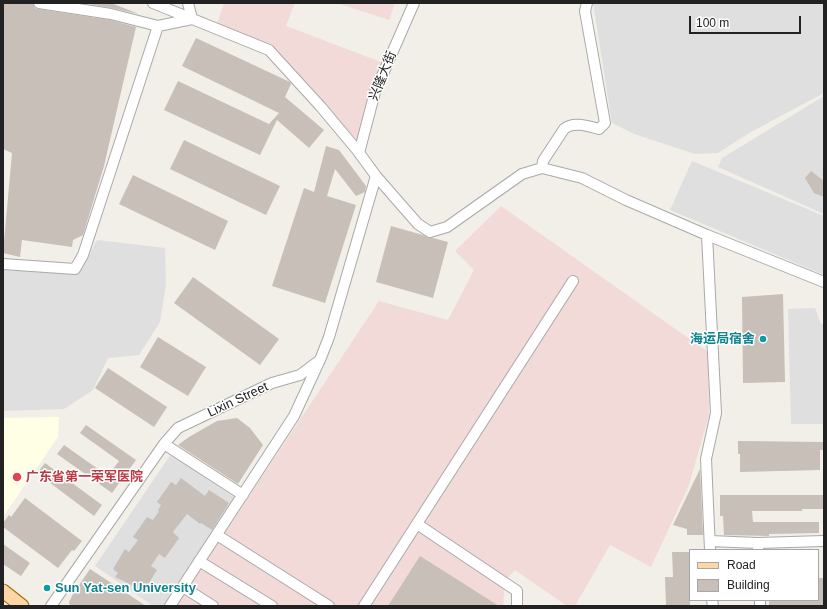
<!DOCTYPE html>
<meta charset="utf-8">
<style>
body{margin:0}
#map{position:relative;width:827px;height:609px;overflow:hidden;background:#f2efe9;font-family:Helvetica,sans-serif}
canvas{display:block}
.frame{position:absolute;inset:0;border:4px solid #222;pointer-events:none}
.legend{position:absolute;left:689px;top:549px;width:130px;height:52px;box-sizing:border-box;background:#fff;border:1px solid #a7a7a7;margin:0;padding:5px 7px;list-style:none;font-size:12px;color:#222}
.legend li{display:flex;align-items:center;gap:8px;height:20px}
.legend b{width:20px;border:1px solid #a7a7a7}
.scale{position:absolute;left:689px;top:16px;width:112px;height:18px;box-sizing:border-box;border:2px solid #222;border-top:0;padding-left:5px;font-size:12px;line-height:14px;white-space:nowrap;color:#222;-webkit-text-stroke:3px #fff;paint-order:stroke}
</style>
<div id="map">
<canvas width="827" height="609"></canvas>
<div class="frame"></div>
<ul class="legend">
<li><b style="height:5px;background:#fcd6a4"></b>Road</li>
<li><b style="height:11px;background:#c7bfb8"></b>Building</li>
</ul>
<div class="scale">100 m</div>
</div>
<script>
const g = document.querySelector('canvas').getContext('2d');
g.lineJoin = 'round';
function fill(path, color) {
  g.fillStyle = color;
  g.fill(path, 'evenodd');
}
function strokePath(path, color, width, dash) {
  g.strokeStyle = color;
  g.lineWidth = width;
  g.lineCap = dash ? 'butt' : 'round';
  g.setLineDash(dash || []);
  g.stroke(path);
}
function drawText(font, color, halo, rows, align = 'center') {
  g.font = font + ' Helvetica,"Noto Sans SC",sans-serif';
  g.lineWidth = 3;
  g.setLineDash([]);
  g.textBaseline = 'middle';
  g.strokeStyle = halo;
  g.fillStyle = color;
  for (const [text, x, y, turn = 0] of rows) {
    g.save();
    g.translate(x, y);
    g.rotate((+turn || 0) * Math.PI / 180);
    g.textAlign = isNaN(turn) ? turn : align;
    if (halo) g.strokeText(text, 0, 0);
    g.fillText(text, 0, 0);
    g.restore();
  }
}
fill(new Path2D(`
 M593,3H824V93L749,133L718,153L695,154L634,134L612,123Z
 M824,96V214L718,167L722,158Z
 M692,161L824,216V275L670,210Z
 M97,240L165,248L166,284L160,322L139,355L108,358L93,390L64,409L3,411V270L74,272L85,263Z
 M815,308L821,324H824V424H791L788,309Z
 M171,454L237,499L164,606H153L95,566Z`), '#e0dfdf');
fill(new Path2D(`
 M224,3H295L286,26L381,62L358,141L270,48L216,26Z
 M337,3H395L389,20Z
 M501,206L708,352L709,415L689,485L651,567L610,545L575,606H567L515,570L505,581L503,606H176L379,301L448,320L474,270L455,251Z`), '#f2dad9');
fill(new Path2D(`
 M59,417L58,437L3,517V418Z`), '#ffffe5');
fill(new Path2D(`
 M3,3H33L35,8L38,9L110,20L136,27L104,166L83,235L73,240L72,247L22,240L20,257L3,253L12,153L3,149Z
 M82,3H111L139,14L112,8Z
 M196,38L290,82L291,84L285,97L324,130L309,148L277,120L260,155L164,110L178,81L269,124L279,113L182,66Z
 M184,140L280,186L266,215L170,169Z
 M326,146L339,150L366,186L365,192L356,196L335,169L327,196L356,205L325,303L272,286L304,188L314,192Z
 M811,171L824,181V197L814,193L805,178Z
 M133,175L228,221L215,250L119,204Z
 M391,226L423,235L429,238H433L448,242L433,298L376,282Z
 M193,277L279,339L260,365L174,303Z
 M783,294L785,382L743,383L742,297Z
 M158,337L206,367L188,396L140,367Z
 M108,368L167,407L154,427L95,388Z
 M237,418L250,428L263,445L238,484L178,445L189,437L217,421Z
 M86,425L136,460L112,493L57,454L64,445L108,476L119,461L80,433Z
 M738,441L824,442V450H820V470L740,472V454H738Z
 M45,463L102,505L94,516L37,473Z
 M700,469L703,535H687V529L673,525Z
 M181,478L205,496L209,490L229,503L212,530L201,523L200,524L187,514L173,532L179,538L165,558L159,554L151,566L157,570L144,591L115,577L118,573L113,569L125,549L129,552L138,540L133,537L147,517L153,520L159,511L158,510L161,505L157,502L171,482L176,485Z
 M720,495H824V509H802V511H752L753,522H819V533L769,534V536L724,535L723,516H720Z
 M25,498L82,541L74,551L72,550L58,568L3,527V523L9,515L11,517Z
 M3,544L30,563L21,576L3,564Z
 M672,552H690V606H666L665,577H673Z
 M420,556L499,606H388Z
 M90,569L113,584L146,606H70L69,602L73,594Z
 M818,578H824V606H769V600H818Z`), '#c7bfb8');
const minor = new Path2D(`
 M39,3L111,14L158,26L192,19
 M153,3L269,50L321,107L357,150L376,176L403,207L418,224L430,232L447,227L522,174L542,168L582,178L626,200L707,235L824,282
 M188,3L192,19
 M359,153L375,92L414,3
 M542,168L543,161L564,129C573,121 588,126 599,129L605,123L585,11L587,3
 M707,235L716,413L706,459L710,550
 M3,264L75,269L83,255L158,26
 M164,444L243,495
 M417,524L517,591V606
 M217,535L329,606
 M710,541L758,543
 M758,550V543L824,541
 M199,561L272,606
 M183,587L213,606
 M712,600L713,606
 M760,600V606
 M51,606L164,444L178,428L272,383L300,375L320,360L329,337L376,176
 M170,606L294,416L319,362
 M364,606L573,281`);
const major = new Path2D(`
 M3,591L22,606`);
strokePath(minor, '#a9a9a9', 12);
strokePath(major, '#a06b00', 15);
strokePath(minor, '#fff', 10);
strokePath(major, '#fcd6a4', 13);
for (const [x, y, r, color] of [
 [763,339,4,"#0f9aa8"],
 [17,477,5,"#e0444e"],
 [47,588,4,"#0f9aa8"]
]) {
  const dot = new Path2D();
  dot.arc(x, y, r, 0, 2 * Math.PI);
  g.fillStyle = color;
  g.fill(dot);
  strokePath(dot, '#fff', 1.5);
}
drawText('13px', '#222', '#fff', [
 ["兴隆大街",383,76,-68],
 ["Lixin Street",238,400,-25]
]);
drawText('bold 13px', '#0d838f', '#fff', [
 ["海运局宿舍",755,339],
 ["Sun Yat-sen University",55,588,"left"]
], 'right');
drawText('bold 13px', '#be3a42', '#fff', [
 ["广东省第一荣军医院",26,477]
], 'left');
</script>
